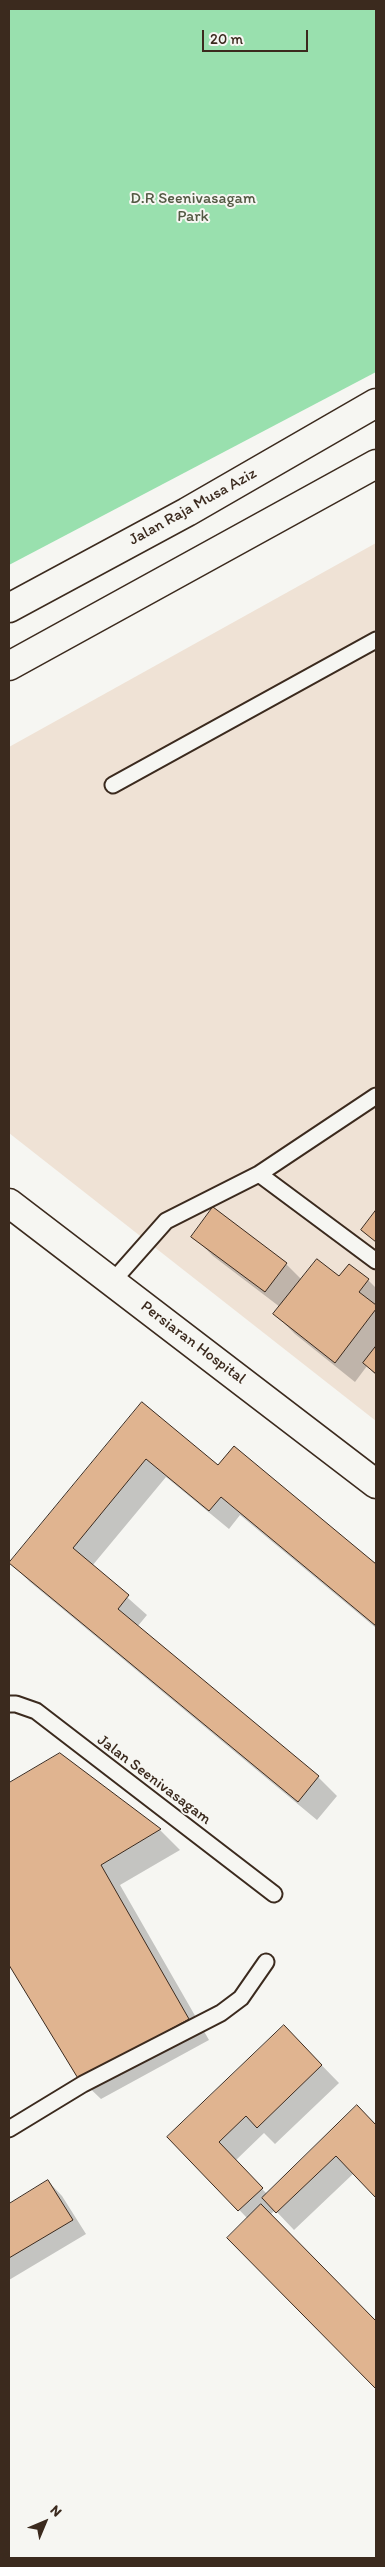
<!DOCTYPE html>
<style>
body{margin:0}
#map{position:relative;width:385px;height:2567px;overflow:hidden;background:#f6f6f2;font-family:Itim,sans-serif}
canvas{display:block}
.frame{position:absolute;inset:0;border:10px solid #3b2a1e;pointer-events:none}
.north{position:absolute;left:20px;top:2497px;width:50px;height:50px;-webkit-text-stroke:4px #f6f6f2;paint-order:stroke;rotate:45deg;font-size:14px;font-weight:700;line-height:20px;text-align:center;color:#3b2a1e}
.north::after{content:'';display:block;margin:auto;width:18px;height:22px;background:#3b2a1e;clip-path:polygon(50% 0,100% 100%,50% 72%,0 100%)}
.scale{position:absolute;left:202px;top:30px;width:106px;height:22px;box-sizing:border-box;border:2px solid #3b2a1e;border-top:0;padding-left:6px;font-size:15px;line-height:18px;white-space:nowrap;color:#3b2a1e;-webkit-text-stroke:4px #f6f6f2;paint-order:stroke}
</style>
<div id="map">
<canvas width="385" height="2567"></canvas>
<div class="frame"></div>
<div class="north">N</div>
<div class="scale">20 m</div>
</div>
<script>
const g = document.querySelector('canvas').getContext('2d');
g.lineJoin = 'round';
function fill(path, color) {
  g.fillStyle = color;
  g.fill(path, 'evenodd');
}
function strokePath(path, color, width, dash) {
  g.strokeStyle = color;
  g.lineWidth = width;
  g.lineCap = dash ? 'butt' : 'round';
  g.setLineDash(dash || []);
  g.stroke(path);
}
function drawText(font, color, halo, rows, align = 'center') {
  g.font = font + ' Itim,sans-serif';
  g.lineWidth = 4;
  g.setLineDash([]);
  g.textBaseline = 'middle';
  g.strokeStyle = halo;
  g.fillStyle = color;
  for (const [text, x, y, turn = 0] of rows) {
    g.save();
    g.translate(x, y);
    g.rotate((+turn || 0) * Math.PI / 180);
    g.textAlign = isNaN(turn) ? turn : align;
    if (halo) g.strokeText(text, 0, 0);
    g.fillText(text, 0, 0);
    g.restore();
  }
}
fill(new Path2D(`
 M376,543V1421L9,1133V747Z`), '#efe2d5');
fill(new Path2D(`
 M9,9H376V372L9,565Z`), '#99e0ae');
fill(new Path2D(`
 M193,1236L286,1264L302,1280L340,1278L368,1280L376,1288V1375L367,1366L355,1382L295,1334L275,1314L280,1307L213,1256Z
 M142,1404L218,1467L234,1448L376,1565V1628L240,1515L229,1529L166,1477L92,1566L147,1615L137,1627L318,1777L337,1796L317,1820L30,1582L11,1563Z
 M60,1755L160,1830L180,1850L120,1885L209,2040L101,2099L80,2079L9,1962V1784Z
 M301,2044L339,2083L275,2144L264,2133L235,2161L267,2194L357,2107L376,2126V2196L354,2173L294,2230L275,2210L270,2215L376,2322V2388L229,2238L248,2219L169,2137Z
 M48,2181L62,2196L86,2234L9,2280V2205Z`), '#0003');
const building = new Path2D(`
 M213,1207L287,1263L265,1292L191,1237Z
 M376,1210V1242L361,1230Z
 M317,1259L339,1276L349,1264L369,1279L359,1292L376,1305V1309L335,1363L273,1314Z
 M376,1346V1374L363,1363Z
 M142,1402L218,1465L234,1446L376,1564V1626L221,1497L209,1511L146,1459L73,1548L129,1595L118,1609L319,1776L298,1802L9,1563Z
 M60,1753L161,1829L101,1865L189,2019L79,2080L9,1965V1783Z
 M284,2025L322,2065L257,2128L246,2116L219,2142L263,2188L238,2211L167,2137Z
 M357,2105L376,2125V2198L336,2156L276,2213L262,2198Z
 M48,2180L73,2220L9,2258V2204Z
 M261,2204L376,2321V2389L227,2238Z`);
fill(building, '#e0b490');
strokePath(building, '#3b2a1e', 1);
const service = new Path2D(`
 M113,785L376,640
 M259,1174L376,1261
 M112,1282L166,1221L259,1174L376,1096
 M9,1704H16L36,1711L274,1894
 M9,2129L83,2084L221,2013L241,1998L266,1962`);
const minor = new Path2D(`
 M9,1203L376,1484`);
const secondary = new Path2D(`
 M9,608L187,512L376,403
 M9,666L376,464`);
strokePath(service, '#3b2a1e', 19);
strokePath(minor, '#3b2a1e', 31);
strokePath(secondary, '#3b2a1e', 31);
strokePath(service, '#f6f6f2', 15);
strokePath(minor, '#f6f6f2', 28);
strokePath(secondary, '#f6f6f2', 28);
drawText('16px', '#525842', '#f6f6f2', [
 ["D.R Seenivasagam",193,199],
 ["Park",193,217]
]);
drawText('16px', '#3b2a1e', '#f6f6f2', [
 ["Jalan Raja Musa Aziz",193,507,-29],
 ["Persiaran Hospital",193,1343,37],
 ["Jalan Seenivasagam",154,1780,37]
]);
</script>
